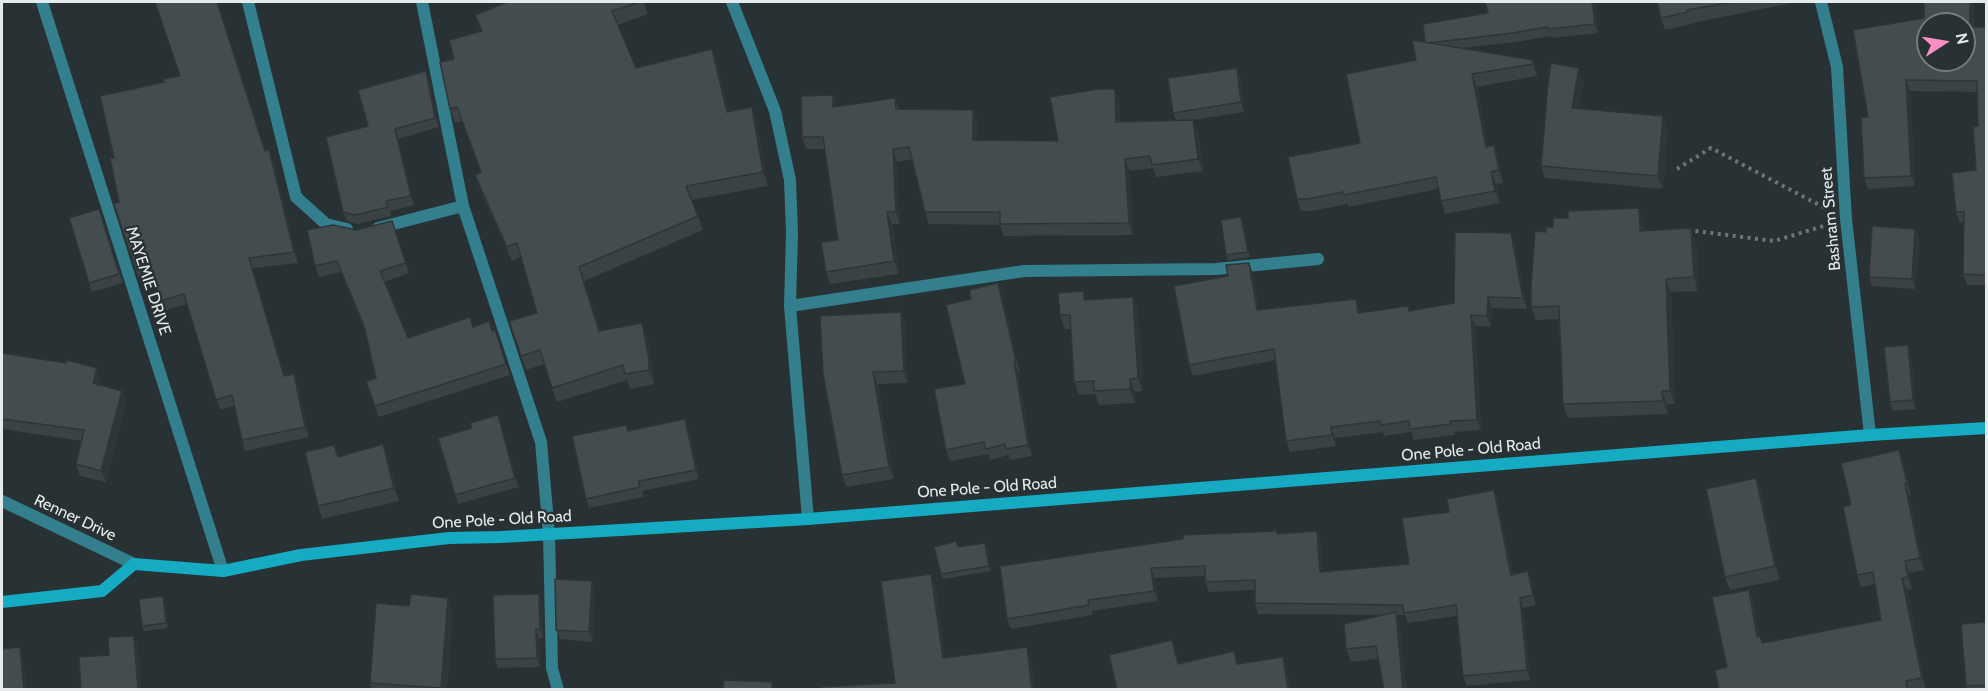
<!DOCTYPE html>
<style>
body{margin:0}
#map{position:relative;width:1988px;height:691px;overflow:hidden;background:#283133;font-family:Cabin,sans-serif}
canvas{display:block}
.frame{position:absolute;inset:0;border:3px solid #e5ebec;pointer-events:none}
.north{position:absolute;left:1916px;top:12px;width:60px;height:60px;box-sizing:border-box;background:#283133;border:2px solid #747b7d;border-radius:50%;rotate:78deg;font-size:16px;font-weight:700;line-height:24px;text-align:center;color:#e5ebec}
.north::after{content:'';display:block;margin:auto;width:21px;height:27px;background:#fb8fc4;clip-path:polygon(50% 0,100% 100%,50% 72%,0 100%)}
</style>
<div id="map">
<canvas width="1988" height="691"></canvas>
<div class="frame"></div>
<div class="north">N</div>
</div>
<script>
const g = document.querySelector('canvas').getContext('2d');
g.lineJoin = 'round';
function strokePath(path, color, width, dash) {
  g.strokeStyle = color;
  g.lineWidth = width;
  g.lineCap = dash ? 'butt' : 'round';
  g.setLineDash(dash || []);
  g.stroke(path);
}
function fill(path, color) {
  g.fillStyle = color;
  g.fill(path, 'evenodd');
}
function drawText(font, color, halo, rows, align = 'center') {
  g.font = font + ' Cabin,sans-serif';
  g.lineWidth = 4.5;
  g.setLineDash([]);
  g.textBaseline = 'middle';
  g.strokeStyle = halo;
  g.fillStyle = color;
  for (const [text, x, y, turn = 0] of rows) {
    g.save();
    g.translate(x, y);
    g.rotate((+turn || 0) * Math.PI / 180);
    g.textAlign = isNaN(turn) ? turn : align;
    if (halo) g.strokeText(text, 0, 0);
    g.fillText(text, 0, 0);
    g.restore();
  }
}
strokePath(new Path2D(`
 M1677,169L1711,148L1825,208
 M1688,230L1774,241L1827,225`), '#6d7576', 4, [3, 4.5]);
strokePath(new Path2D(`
 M42,2L223,571
 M248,2L296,197L326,224L347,229
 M422,2L463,206L541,442L549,534L552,668L558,690
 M732,2L775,111L790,180L792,233L790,306L808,519
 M1821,2L1837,67L1846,219L1870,435
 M378,228L463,206
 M790,306L1024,271L1216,269L1318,259
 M2,501L134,564`), '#337f8d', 12);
strokePath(new Path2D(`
 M2,602L102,591L134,564L223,571L301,555L449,538L501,537L808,519L1870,435L1986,428`), '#15abc2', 12);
fill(new Path2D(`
 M507,2H644L648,14L618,25L636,68L712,49L717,63L729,111L752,107L757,122L768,186L692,200L703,230L584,281L600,331L647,337L654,374V384L630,389L627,380L557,402L544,364L526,370L521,356L537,313L521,257L512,261L480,189L475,175L481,172L462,121L455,123L450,109L454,59L481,31L475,15Z
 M1485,2H1595L1598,33L1552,38L1551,36L1516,42L1462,48L1533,60L1537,73V76L1477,87L1488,146L1498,157L1503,183L1496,184L1500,203L1445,214L1441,201L1438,189L1348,207V204L1311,211H1301L1297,199L1360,143L1416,60L1425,42L1488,13Z
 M1657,2H1797L1692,23V24L1665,30L1661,18Z
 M1986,27V285H1967L1963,274L1964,222L1960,223L1956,212L1976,170L1978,126L1977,92L1910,91L1915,186L1868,189L1864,178L1868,117L1853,30Z
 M1237,68L1240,77L1244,112L1193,120L1198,132L1203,171L1156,177L1153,168L1130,171L1133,235L1004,236L1000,225L929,224L925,212L912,159L897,162L900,224H892L899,274L830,284L826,272L838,240L825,149H806L802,137L837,107L895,98L899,109L973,110L977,122V140L1058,141L1120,101V122L1176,120L1173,113Z
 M180,76L265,151L269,149L273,160L298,263L252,268L285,376L298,384L309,437L245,451L242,440L234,406L220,410L187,304L163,311L153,274L139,278L135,268L119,202L114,158L164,82Z
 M1584,80L1579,108L1663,116L1668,129L1663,189L1545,178L1541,166Z
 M429,81L439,127L398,139L414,205L390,211L391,216L358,224L347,221L343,212L368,126Z
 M99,209L123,283L92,292L89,283Z
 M1241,217L1243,222L1250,257L1228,260L1226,255Z
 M1568,218L1644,222V231L1696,241L1698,291L1671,292L1675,404H1667L1668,414L1568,418L1563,404L1559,319L1536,320L1531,307L1546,232Z
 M1915,229L1919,238L1915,289L1872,286L1869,277Z
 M356,230L396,232L409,273L385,282L408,338L473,327L493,331L495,330L510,375L379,417L366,382L376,378L364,329L341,272L319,277L315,266Z
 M1511,233L1515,244L1527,309L1492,308L1491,327L1475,326L1481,430L1454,432L1455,435L1414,440L1411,432L1384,436L1383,432L1335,438L1336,446L1290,452L1286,441L1276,360L1193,376L1189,365L1228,276L1249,263L1253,274L1259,310H1360L1361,313L1410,311L1454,303Z
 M1002,295L1020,372H1018L1032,456L1010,460L1008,455L990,460L988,454L950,461L946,450Z
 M1133,297L1138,310L1143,391L1135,392V403L1099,405L1095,394L1079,395L1074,382L1071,329H1065L1060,315L1087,300Z
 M901,312L905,323L908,383L878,384L894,479L846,487L842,475L823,374Z
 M2,353L101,379L99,385L122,391L126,402L106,482L80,476L76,464L82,441L2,429Z
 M1911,355L1916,409L1893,411L1890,402Z
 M498,415L519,487L458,504L455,495L472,428Z
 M685,419L689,429L699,479L642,491L644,497L589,508L586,499L626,425L629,431Z
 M334,445L338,457H388L399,501L322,519L318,506Z
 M1899,450L1903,461L1911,495H1909L1924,570L1909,573L1912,589L1907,590L1926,690H1719L1727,667L1749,590L1753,601L1759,637L1760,636L1763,643L1881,620L1875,584L1861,587L1857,575L1851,505Z
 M1756,478L1761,492L1780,580L1730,590L1725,577Z
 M1494,490L1497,500L1513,574L1528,571L1531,581L1536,605L1523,608L1530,680L1467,686L1463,676L1457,616L1408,623L1405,615H1397L1400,625L1378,659L1351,662L1346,649L1385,615L1258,614L1255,603V590L1209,592L1205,582V576L1154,578L1158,601L1092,611V615L1011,629L1007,619L1000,566L1277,534L1321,541L1323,572L1409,564L1449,512Z
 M958,547L987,548L991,571L943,579L941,574Z
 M592,581L595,591L593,642L560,639L556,630Z
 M539,594L542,603L543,638H539L540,667L498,668L495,659Z
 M165,601L168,628L144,631L142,626Z
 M409,606L453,611L447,690H372L370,683Z
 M1986,622V690H1967L1966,686Z`), '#3a4244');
fill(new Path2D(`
 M1592,2H1595L1598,33L1595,24Z
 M1970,2H1974V37L1970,27Z
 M712,49L717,63L733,126L727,112Z
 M1533,60L1537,73V76L1533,64Z
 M1237,68L1240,77L1244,112L1241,102Z
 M1579,68L1584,80L1577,120L1572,108Z
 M426,71L429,81L439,127L435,118Z
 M1472,74L1477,87L1491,159L1486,147Z
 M1906,80L1910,91L1915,186L1911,176Z
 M1115,89L1120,101V134L1116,122Z
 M833,95L837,107H833Z
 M752,107L757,122L768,186L763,172Z
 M973,110L977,122V153L973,140Z
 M1663,116L1668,129L1663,189L1658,176Z
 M1193,120L1198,132L1203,171L1198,159Z
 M395,129L398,139L414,205L411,196Z
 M1494,145L1498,157L1503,183L1499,170Z
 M269,149L273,160L298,263L294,252Z
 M893,149L897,162L900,224L896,212Z
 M1125,159L1130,171L1133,235L1129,223Z
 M1491,172L1496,184L1500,203L1495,191Z
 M1639,208L1644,222L1645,244L1640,231Z
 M887,212L892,224L899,274L894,261Z
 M1241,217L1243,222L1250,257L1248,252Z
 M1691,228L1696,241L1698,291L1694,277Z
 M1915,229L1919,238L1915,289L1912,279Z
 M1511,233L1515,244L1527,309L1523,298Z
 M249,258L252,268L288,386L284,376Z
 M1249,263L1253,274L1261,321L1257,310Z
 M579,267L584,281L604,345L599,331Z
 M1666,279L1671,292L1675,404L1670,391Z
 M998,283L1002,295L1020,372L1016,361Z
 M1133,297L1138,310L1143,391L1138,378Z
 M1488,297L1492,308L1491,327L1487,316Z
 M1356,299L1360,310L1362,324L1358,313Z
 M901,312L905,323L908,383L904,371Z
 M1471,315L1475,326L1481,430L1477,420Z
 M642,323L647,337L654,374V384L649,370Z
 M1908,345L1911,355L1916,409L1913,400Z
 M1014,361L1018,372L1032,456L1028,445Z
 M97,368L101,379L97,394L93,383Z
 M873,372L878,384L894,479L889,467Z
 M294,374L298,384L309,437L305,427Z
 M1130,379L1135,392V403L1130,389Z
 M122,391L126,402L106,482L101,471Z
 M1662,391L1667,404L1668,414L1663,401Z
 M498,415L501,425L519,487L515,478Z
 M685,419L689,429L699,479L696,470Z
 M1331,427L1335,438L1336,446L1332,435Z
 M383,444L388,457L399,501L394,488Z
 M1899,450L1903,461L1911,495L1907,483Z
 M1756,478L1761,492L1780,580L1775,566Z
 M1905,484L1909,495L1924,570L1920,558Z
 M1494,490L1497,500L1515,585L1511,575Z
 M1317,531L1321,541L1324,582L1320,572Z
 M985,543L987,548L991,571L989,566Z
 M1905,561L1909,573L1912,589L1908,577Z
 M1151,568L1154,578L1158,601L1154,591Z
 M1528,571L1531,581L1536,605L1533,595Z
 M931,574L936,586L947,670L943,658Z
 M1902,578L1907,590L1926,690L1922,678Z
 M592,581L595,591L593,642L589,632Z
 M1749,590L1753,601L1762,649L1757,637Z
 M539,594L542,603L543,638L540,629Z
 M163,596L165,601L168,628L166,623Z
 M448,598L453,611L447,690H442Z
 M1520,598L1523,608L1530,680L1527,670Z
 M1396,612L1400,625L1407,690H1403Z
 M536,629L539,638L540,667L537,658Z
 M134,636L139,649L142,690H138Z
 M1172,640L1176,650L1182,675L1178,664Z
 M20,647L23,656L27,690H24Z
 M1027,647L1031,659L1035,690H1032Z
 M1283,657L1287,668L1290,690H1288Z`), '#2f3637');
const building = new Path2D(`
 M155,2H217L265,151L269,149L294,252L249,258L284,376L294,374L305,427L242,440L232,395L216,400L184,294L160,301L150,264L135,268L114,204L119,202L110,158H114L100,96L164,82L163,79L180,76Z
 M507,2H640L612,11L636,68L712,49L727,112L752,107L763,172L686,186L698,216L579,267L599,331L642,323L649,359V370L625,374L623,365L552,388L540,350L521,356L509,321L537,313L517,243L507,247L475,175L481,172L457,107L450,109L440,62L454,59L449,40L482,31L475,15Z
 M1485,2H1592L1595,24L1548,29V27L1513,33L1428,43L1425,42L1423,24L1488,13Z
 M1657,2H1733L1687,10L1688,12L1661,18Z
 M1924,2H1970V27H1986V275L1963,274L1964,212H1956L1952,173L1976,170L1973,127L1978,126L1977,81L1906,80L1911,176L1864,178L1861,118L1868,117L1853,30L1924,18ZM1928,24H1964V60H1928Z
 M1412,40L1533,60V64L1472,74L1486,147L1494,145L1499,170L1491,172L1495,191L1441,201L1436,177L1344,195L1343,192L1307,199H1297L1288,157L1360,143L1346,74L1416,60Z
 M1551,63L1579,68L1572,108L1663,116L1658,176L1541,166L1548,83Z
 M1237,68L1241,102L1173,113L1168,78Z
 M426,71L435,118L395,129L411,196L386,201L388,207L355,215L343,212L326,137L368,126L358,90Z
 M1098,89H1115L1116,122L1193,120L1198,159L1152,165L1150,156L1125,159L1129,223L1000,224V212H925L909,147L893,149L896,212H887L894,261L826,272L821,242L838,240L823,137H802L801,96L833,95V107L895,98L896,109L973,110V140L1058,141L1050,97Z
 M1639,208L1640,231L1691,228L1694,277L1666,279L1670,391H1662L1663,401L1563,404L1559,306L1531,307V286L1535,231L1546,232L1545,227H1553V218H1568V211Z
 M99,209L119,274L89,283L69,218Z
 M1241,217L1248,252L1226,255L1221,220Z
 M392,221L406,263L380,271L408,338L470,317L473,327L489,321L492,331L495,330L506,364L375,406L366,382L376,378L364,326L337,261L315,266L307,230L333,225L356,230Z
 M1872,226L1915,229L1912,279L1869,277Z
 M1455,232L1511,233L1523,298L1488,297L1487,316L1471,315L1477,420L1450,421L1451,424L1410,429L1409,421L1381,425L1380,421L1331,427L1332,435L1286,441L1274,349L1189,365L1174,286L1228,276L1226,265L1249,263L1257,310L1356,299L1358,313L1408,306L1409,311L1454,303Z
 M998,283L1016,361H1014L1028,445L1006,449L1005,444L986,449L984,442L946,450L934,389L965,384L946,305L971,299L969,290Z
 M1084,291V300L1133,297L1138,378L1130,379V389L1094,391V381L1074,382L1070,315H1060L1058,293Z
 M901,312L904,371L873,372L889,467L842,475L823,374L820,316Z
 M1908,345L1913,400L1890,402L1884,347Z
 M2,353L66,363L67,360L97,368L93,383L122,391L101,471L76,464L84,430L2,419Z
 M498,415L515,478L455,495L438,438L472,428L470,423Z
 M685,419L696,470L639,481L640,487L586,499L572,436L626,425L628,431Z
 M383,444L394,488L318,506L305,452L334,445L338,457Z
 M1899,450L1907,483L1905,484L1920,558L1905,561L1908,577L1902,578L1922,678L1906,681L1908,690H1719L1715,670L1727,667L1712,597L1749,590L1757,637L1760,636L1762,643L1881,620L1873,572L1857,575L1843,507L1851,505L1841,463Z
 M1756,478L1775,566L1725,577L1706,489Z
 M1494,490L1511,575L1528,571L1533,595L1520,598L1527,670L1463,676L1456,605L1404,613L1403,605L1255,603V580L1205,582V566L1151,568L1154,591L1088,600L1089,605L1007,619L1000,566L1183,539V535L1277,531V534L1317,531L1320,572L1409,564L1402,518L1449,512L1447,499Z
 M956,541L958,547L985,543L989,566L941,574L934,547Z
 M931,574L943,658L1027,647L1032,690H821V687L895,683L881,581Z
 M555,579L592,581L589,632L556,630Z
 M411,594L448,598L441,688L370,683L376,603L409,606Z
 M539,594L540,629H536L537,658L495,659L493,595Z
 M163,596L166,623L142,626L139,599Z
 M1396,612L1403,690H1384L1376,646L1346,649L1344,624Z
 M1986,622V685L1966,686L1961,624Z
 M134,636L138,690H81L79,657L109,655L108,637Z
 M1172,640L1178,664L1234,651L1237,664L1283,657L1288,690H1117L1109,655Z
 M20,647L24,690H2V649Z
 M724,680L772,682V690H723Z`);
fill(building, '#434d4f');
strokePath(building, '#2f3637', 1.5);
drawText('16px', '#e5ebec', '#283133', [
 ["Bashram Street",1831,219,-95],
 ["MAYEMIE DRIVE",148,281,72],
 ["One Pole - Old Road",1471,450,-5],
 ["One Pole - Old Road",987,488,-4],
 ["Renner Drive",75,518,25],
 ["One Pole - Old Road",502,520,-3]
]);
</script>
